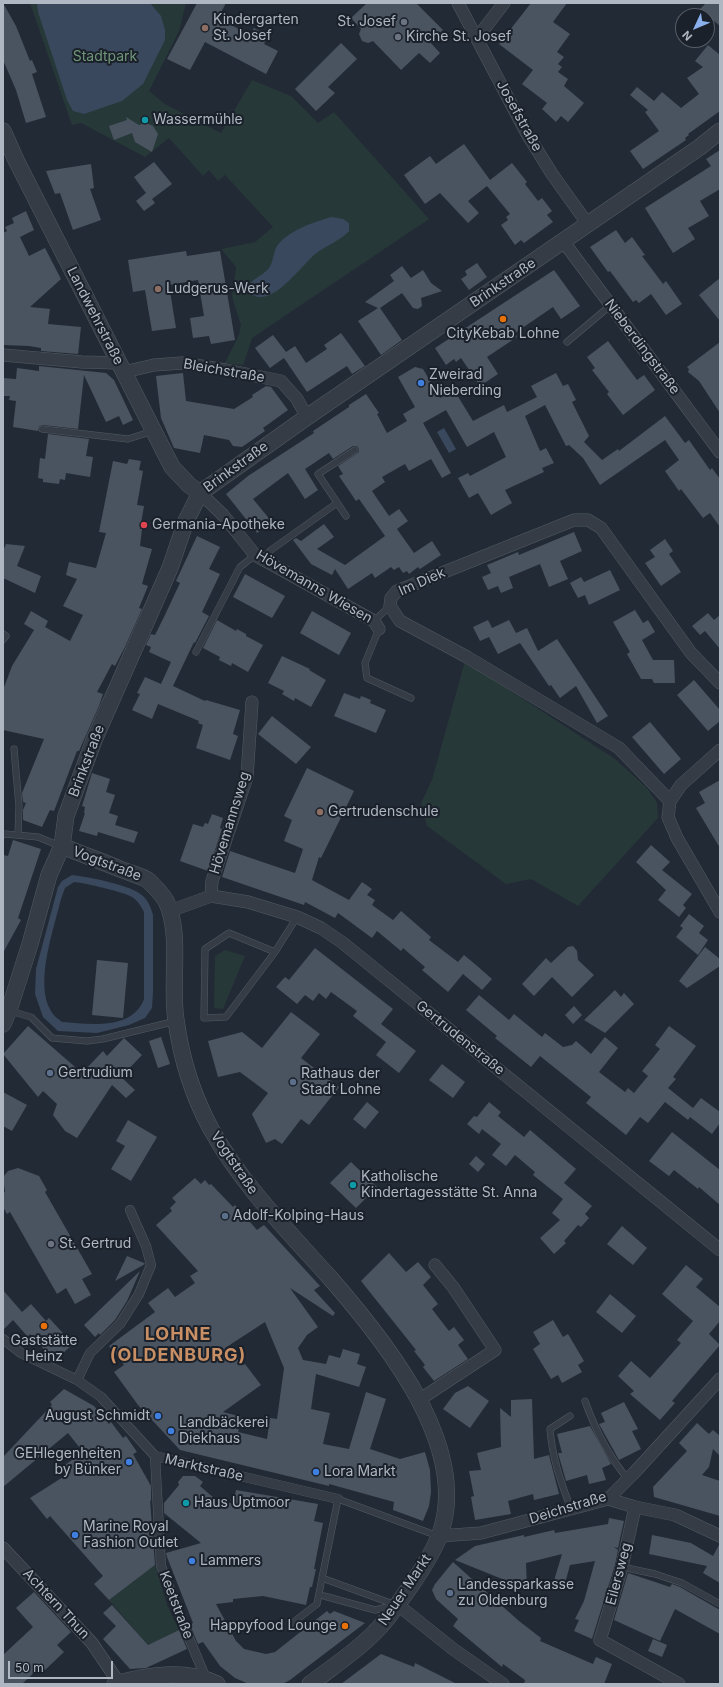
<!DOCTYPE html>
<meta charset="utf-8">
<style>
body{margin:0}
#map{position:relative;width:723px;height:1687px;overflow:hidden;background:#222a35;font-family:Inter,sans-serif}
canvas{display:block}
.frame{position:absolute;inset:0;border:4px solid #afb7c2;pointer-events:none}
.north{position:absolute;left:675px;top:8px;width:40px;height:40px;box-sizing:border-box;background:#1b212a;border:1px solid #565d67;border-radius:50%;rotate:226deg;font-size:11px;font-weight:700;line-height:16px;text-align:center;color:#afb7c2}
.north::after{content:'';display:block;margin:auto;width:14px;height:18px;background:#8ab1ed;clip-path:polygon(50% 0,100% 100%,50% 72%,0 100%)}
.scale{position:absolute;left:8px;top:1661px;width:105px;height:18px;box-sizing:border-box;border:2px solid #afb7c2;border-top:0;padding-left:5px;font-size:12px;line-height:14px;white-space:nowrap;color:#afb7c2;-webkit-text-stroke:3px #1b212a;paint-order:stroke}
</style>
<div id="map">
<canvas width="723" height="1687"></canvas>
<div class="frame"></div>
<div class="north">N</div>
<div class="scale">50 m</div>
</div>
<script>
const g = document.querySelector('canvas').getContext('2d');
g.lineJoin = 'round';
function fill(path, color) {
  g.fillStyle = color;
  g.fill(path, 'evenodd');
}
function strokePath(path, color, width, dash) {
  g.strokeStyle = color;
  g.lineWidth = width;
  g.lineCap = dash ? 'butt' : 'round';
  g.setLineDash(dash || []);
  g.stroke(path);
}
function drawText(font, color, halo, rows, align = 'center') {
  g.font = font + ' Inter,sans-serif';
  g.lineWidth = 4;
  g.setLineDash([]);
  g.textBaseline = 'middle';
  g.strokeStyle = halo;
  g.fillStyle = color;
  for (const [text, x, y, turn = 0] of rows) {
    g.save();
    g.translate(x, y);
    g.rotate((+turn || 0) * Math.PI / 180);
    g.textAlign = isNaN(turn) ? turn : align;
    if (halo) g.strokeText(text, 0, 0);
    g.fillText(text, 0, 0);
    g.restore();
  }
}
fill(new Path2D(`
 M30,3H186L179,31L149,91L165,104L221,133L252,80L291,96L318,123L334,112L429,219L252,338L243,365L225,363L239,335L241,325L232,297L236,267L221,249L255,242L273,227L225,175L218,181L209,170L203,176L169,138L145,157L81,123L72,125Z
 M465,661L615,759L647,788L657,803L658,818L578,906L531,879L506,884L427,826L421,803L432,780Z
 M225,950L245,956L223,1009L214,1008L215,956Z
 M155,1565L167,1605L179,1630L148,1645L109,1600Z`), '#273838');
fill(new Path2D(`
 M37,3H150L161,16L165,30V40L143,84L122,101L84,114L73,111L67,100L38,12Z
 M332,217L343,219L349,223V231C340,241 325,246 314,255C299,268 266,316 247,289C251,278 262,277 269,268C273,263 273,254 276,248C284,232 316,221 332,217Z
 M444,428L456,449L449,453L437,432Z
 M72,875C88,877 132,885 143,896C149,902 151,908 153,915V992L152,1008L145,1018L129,1025L97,1033L58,1031L43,1017L35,994L36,969L58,887L62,881ZM74,882C85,883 124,892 132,897C138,901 141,906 144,912V999C132,1031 88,1024 62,1022C58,1019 53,1015 51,1011C34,984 54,928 61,899L65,888Z`), '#39485d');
fill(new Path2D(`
 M3,3L16,26L30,61L32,60L37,72L32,74L46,117L26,123L16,90L3,60Z
 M197,3H226L218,18L250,35L254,28L268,36L264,44L278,51L266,74L205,42L190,70L167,59Z
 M367,3H416L443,30L430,42L440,53L430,63L419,53L401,70L373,41L368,43L362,41L359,34L361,29L351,18Z
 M531,3H567L553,22L570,34L557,52L564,57L558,64L562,67L558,72L568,79L564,86L584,103L568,122L561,116L556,122L542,109L547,103L522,84L533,70L499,44Z
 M706,3H720V26L700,9Z
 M341,43L357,59L328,87L335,93L316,111L295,89Z
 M708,45L720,55V111L688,134L689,135L685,138L686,140L643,169L630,151L659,131L645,112L648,110L630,95L637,87L654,101L662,92L681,108L699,94L687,78L703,67L695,61Z
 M126,117L139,125L146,123L153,126L158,134L152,152L135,142L132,133L114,140L109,126L127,120Z
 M464,144L490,180L512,163L527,182L525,184L538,201L542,198L552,211L547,215L553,222L524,243L521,240L515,245L501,225L508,220L506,217L510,214L487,186L468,201L479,213L468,223L440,193L425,204L404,175L430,156L436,164Z
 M720,150V189L700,201L709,216L688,228L695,239L673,253L645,208L711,166L706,159Z
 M154,162L172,184L152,199L155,203L144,211L136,201L146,193L134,177Z
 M91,164L94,188L90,189L101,220L73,230L60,193L55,194L46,171Z
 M26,211L34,230L20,237L29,256L45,248L61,279L30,307L50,309L48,324L81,327L78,354L41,351V348L29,346L3,345V233L7,231L5,227L14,223L12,218Z
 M616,230L625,243L632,237L645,255L642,256L663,284L666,281L682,304L666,315L651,294L639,303L636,300L633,302L610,271L608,272L590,247Z
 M186,251L187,256L220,251L235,340L211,344L209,336L193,338L190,318L204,316L198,280L169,285L176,328L152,331L145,290L133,292L128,260Z
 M477,263L487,277L469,290L461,279L467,275L465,271Z
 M402,266L411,278L423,270L431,283L442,291L421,298L422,306L418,309L413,308L402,293L380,308L402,340L381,355L358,321L378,308L365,302L394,281L390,275Z
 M554,270L580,306L561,319L553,307L515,333L517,337L487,357L498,374L480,386L461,358L456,362L454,359L446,365L435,348Z
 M720,278V321L699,295Z
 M341,333L365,366L352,374L347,366L307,392L284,358L270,368L255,348L273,335L286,352L295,346L306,363L327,349L324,345Z
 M608,341L637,380L644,375L655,390L623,415L607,394L609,392L592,370L595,368L587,357Z
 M720,342V413L699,381L688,372L689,369L687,367Z
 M39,366L106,373L114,380L133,420L123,425L119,416L106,422L84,375L78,429L43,425L39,426L38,431L13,427L16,401L9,400L10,396H3V378L16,379L17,368L39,371Z
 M415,367L423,369L440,398L454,390L473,421L504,405L507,412L537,397L531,386L556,373L563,386L568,384L576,400L572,402L589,436L584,442L602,460L618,449L619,451L665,416L685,443L689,440L710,470L712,468L720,479V527L710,513L703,518L681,489L679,491L665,471L679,460L665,440L600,485L583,458L569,445L566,446L545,405L525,416L540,451L546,448L554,463L542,468L544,472L505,490L512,503L491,515L478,493L469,498L458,478L468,473L470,476L506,457L494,432L467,447L446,410L423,423L451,473L442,478L431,459L409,471L405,464L382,477L385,482L372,491L389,516L399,509L408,521L397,529L414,553L432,541L441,555L420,569L418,567L409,574L407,571L403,573L399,567L394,570L391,567L375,578L372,573L348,589L335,569L332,575L311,564L293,540L296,538L301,541L324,524L334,537L317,549L345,565L385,536L359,499L356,501L339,476L343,474L338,466L359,452V449L357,446H353L333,459L329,453L305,469L318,490L305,499L288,473L253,499L272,522L257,533L226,494L248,476L314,433L313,431L349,407V405L366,394L379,413L377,414L387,433L407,421L403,414L415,407L398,377Z
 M183,373L186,401L234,409L253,397L252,395L266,386L271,387L288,410L263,428L265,431L242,447L233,446L229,440L204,435L200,453L174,448L161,418L156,376Z
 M48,434L89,439L86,456L93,457L90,477L66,473L65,480L60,479L59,484L43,482V479L38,478L40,458L45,459Z
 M129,459L141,461L139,470L143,471L137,505L144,506L140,529H142L140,546L152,549L142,584L148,586L139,608L142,609L125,647L115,666L112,664L97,692L103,694L99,706L79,751H77L54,811L50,810L42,827L23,820V810L26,803L23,802L22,793L44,739L3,730V690L12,666L34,630L24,624L31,611L48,621L45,627L70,641L83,615L63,606L77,579L66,575L69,562L96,568L106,533L99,532L113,461L127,464Z
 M574,532L582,551L560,561L568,579L549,587L540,564L509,577L513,588L501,593L498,586L488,590L482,577L491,573L487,565L518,552L519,555Z
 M197,536L220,547L209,569L220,574L202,612L209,616L195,643L194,642L173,686L205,701L206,700L240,710L233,734L238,736L230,760L196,748L203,725L198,723L199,721L158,704L152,719L132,710L140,694L137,693L145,677L161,684L171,662L149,652L151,647L146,645L151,634L155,635L163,619L180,583L176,581Z
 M665,539L673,551L669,554L681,572L661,586L645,563L655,557L650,550Z
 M6,544L25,546L17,566L41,576L35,593L3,578V551Z
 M610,570L620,590L589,605L585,595L578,598L570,583L581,577L584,582Z
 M245,574L285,596L272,618L233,597Z
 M635,610L643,623L648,620L655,632L642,640L653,660H674L675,683H654L652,679H641L627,654L630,652L613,622Z
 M312,611L351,633L339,655L300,633Z
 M708,613L714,620L720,615V649L705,631L700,635L692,626Z
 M217,620L236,631L237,629L246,634V636L263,645L248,672L232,663L231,666L219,660L220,657L203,648Z
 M488,620L492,628L509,620L516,633L527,628L538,651L557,639L608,716L597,723L576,686L560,698L551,685L549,686L520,643L498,654L489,637L480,641L473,627Z
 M282,656L310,669L309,670L326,680L311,707L295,698L294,701L282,694L284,691L268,683Z
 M694,680L720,710V721L708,731L677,695Z
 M344,693L360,699L361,696L371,700L370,703L386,710L376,733L334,716Z
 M272,716L311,747L296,764L258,734Z
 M650,722L681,759L664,774L632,737Z
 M307,768L354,791L321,858L319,857L312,880L349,900L362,882L372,889L367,895L375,900L372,905L393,920L401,911L431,937L429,940L458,962L464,955L476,965L492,979L482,990L463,974L448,992L422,970L425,967L403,948L401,951L377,931L372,938L338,913L335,918L305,902L304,905L222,877L230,851L295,873L303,849L284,841L292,820L284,816Z
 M92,773L110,779L106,792L115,795L109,813L118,816L115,825L138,832L134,843L98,832L97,836L79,831L85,813H84L85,807L82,806Z
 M720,780V848L696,808L705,803L699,792Z
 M212,814L223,818L220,828L222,829L208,871L180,861L193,824L203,827L205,823L208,824Z
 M13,840L41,849L18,918L21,920L3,953V855L8,856Z
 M651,845L670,862L662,870L692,894L683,905L686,908L679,917L658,900L666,890L636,862Z
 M689,914L704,926L699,933L708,940L698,955L676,937L683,928L680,926Z
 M573,946L577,951L578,960L594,975L572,997L552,977L534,996L522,984L546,958L551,963L568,947Z
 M705,947L720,959V966L687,988L679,981Z
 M315,948L393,1009L381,1024L416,1051L399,1073L376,1055L386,1042L353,1016L357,1011L331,992L326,999L319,993L313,1001L305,995L297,1004L276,987L285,977L289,980Z
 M97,960L128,963L123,1018L92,1015Z
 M615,990L621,997L624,993L634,1004L605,1033L584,1020Z
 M479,995L509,1020L514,1014L542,1037L545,1033L563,1047L572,1045L576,1041L591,1054L605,1037L618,1048L599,1072L625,1092L628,1088L634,1093L648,1076L642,1071L660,1049L655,1045L669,1026L696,1046L673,1077L676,1079L668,1088L693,1108L701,1098L720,1112V1123L712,1134L690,1117L688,1120L665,1102L648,1123L640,1117L626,1135L586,1103L591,1097L540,1056L531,1067L495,1038L497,1036L466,1010Z
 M574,1006L582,1015L573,1024L565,1015Z
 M291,1012L320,1034L301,1058L339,1087L309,1125L301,1119L282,1144L275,1139L266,1143L252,1114L268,1093L240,1072L218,1077L208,1041L242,1032L262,1048Z
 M28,1026L82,1073L103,1051L107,1056L124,1038L142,1055L121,1077L135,1090L126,1098L112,1085L77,1138L65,1131L53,1115L57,1104L43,1091L38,1097L3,1054Z
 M161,1037L170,1064L158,1068L149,1041Z
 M442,1064L465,1082L453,1098L429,1080Z
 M3,1092L27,1105L12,1131L3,1126Z
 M367,1102L379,1112L365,1129L353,1119Z
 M489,1102L501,1112L498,1116L524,1137L530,1130L576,1169L564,1183L592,1206L585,1214L589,1218L581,1227L578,1225L564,1241L566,1243L554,1254L540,1238L560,1220L552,1213L563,1199L533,1175L535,1172L515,1155L506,1166L492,1155L501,1144L482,1129L479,1134L467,1124L474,1116L477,1117Z
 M128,1120L157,1137L131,1181L111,1169L125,1146L116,1141Z
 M672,1132L720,1170V1205L699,1187L698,1189L674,1170L669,1176L649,1161Z
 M476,1156L485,1164L478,1172L469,1164Z
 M351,1162L377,1187L356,1208L330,1183Z
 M18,1168L39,1176L47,1190L45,1192L92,1274L82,1279L91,1295L75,1304L66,1288L57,1294L10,1212L7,1214L3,1207V1193L5,1192L3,1177L8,1171Z
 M195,1178L201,1184L205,1180L209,1185L211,1184L233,1207L235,1205L257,1230L264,1225L320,1286L314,1290L335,1313L333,1316L290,1288L318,1327L307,1335L298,1348L303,1360L326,1364L329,1355L340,1358L343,1349L360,1354L357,1364L366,1367L359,1387L316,1374L311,1409L330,1413L323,1444L349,1449L366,1392L386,1399L370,1449L400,1459L425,1452L430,1470L431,1492L429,1506L423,1521L393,1510L394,1502L329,1484V1486L180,1450L138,1405L114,1372L124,1365L109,1346L155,1312L148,1303L168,1288L175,1297L195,1283L190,1276L198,1271L156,1225L172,1211L170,1208L176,1202L172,1198ZM265,1322L284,1368L277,1419L270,1418L267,1439L238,1432L242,1417L223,1412L261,1385L245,1364L244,1365L225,1348Z
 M622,1226L647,1248L633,1265L607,1244Z
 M389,1253L406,1272L418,1262L431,1277L423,1285L438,1304L432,1309L449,1331L454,1327L464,1340L458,1345L468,1359L434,1381L423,1367L425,1365L414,1351L416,1350L361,1281Z
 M127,1256L144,1263L145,1264L115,1281Z
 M686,1265L703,1279L696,1287L720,1307V1321L709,1334L720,1345L672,1401L675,1403L660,1420L630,1394L634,1391L618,1376L631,1361L650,1378L681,1343L677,1340L693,1321L662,1294Z
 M140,1271L127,1301L115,1320L100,1335L99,1333L95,1337L84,1325Z
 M3,1290L22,1312L31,1304L46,1321L49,1318L73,1344L61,1355L57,1351L51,1357L30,1334L28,1337L13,1320L3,1330Z
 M610,1294L636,1316L622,1333L596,1312Z
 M553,1320L563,1337L568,1334L584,1361L578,1365L582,1372L562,1383L558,1375L551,1379L533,1349L540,1344L533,1332Z
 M468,1386L489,1401L470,1428L443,1409L455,1393Z
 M64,1389L94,1406L109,1424L111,1422L123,1438L126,1436L137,1452L133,1454L151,1486V1502L150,1500L155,1565L109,1600L94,1584L103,1576L50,1516L47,1519L30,1498L71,1472L65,1465L83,1452L68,1433L3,1487V1457L52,1405L50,1402Z
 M532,1399L534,1459L549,1455L559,1494L534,1500L533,1494L508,1501L511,1514L475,1520L471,1497L474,1496L469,1471L481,1470L477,1453L501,1447L500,1408L511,1417V1400Z
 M624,1402L638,1429L632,1431L641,1449L619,1460L599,1424L605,1422L601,1413Z
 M697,1423L709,1434L713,1430L720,1436V1456L713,1449L709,1467L702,1475L720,1481V1516L654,1497L653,1487L687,1451L679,1443Z
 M590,1426L611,1464L602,1468L606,1480L589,1484L587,1475L566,1481L558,1453H562L557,1434Z
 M183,1476H195L203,1482L200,1486L215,1499L233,1504L236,1490L318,1504L314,1521L323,1523L314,1569H316L312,1587H310L306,1605L263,1596L233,1599V1602L216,1604L236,1641L244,1649L266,1654L275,1652L327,1611L330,1614L334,1611L365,1623L290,1680L282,1684H249L235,1678L220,1666L203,1642L198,1644L190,1625L193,1623L167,1557L166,1553L201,1543L164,1513V1503L179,1485L178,1482Z
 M609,1518L624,1521L618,1548L614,1547L618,1550L615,1565L592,1639L574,1631L579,1620L575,1619L584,1601L595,1561L570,1565L564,1587L553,1584L562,1554L526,1563L527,1589L455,1560L475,1546L524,1535V1537L554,1530L555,1533L608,1524Z
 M652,1535L691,1543L713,1556L720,1543V1583L703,1573L707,1566L649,1554Z
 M453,1562L519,1621L541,1638L540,1641L593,1664L596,1657L612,1664L604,1684H524L525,1680L503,1664L502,1667L453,1626L458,1619L436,1599L432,1590L435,1584Z
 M628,1573L670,1587L672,1584L680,1587L720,1610V1634L675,1609L660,1641L614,1620Z
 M34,1592L71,1632L57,1645L64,1652L45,1670L41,1666L22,1684H3V1655L33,1627L16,1608Z
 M112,1605L148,1645L179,1630L187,1649L146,1668L130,1669L103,1639L116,1626L103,1613Z
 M653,1639L667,1645L662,1657L648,1651Z
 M381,1654L414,1667L415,1663L457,1684H341Z`), '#4a5460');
const service = new Path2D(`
 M567,342L611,305
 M42,429L128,439L153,431
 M346,516L318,474L355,450
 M263,560L271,550L337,503
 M374,621L390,606
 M379,629L365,663L367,678L411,698
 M3,634L6,636L3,640
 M196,652L240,567L255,555
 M14,749L19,806L18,835
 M3,835L5,834L38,837L60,846
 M275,952L229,933L205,949L204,1018L226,1017L275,952L297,917
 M10,1011L31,1017L52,1038L87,1041L103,1039L176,1021
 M585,1401C595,1429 608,1456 628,1479
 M570,1416L550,1429C552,1457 561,1483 571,1509
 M622,1567L655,1574L682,1583L720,1604
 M324,1596L375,1610L392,1606
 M396,1605L322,1578L338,1499L438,1536
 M291,1624L317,1604L322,1578`);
const pedestrian = new Path2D(`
 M3,1339L21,1353L77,1380L101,1397L155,1456L338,1499
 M77,1380L90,1353L120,1324L139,1294L151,1265L146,1246L130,1210
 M155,1456L161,1566L184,1626L206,1679`);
const minor = new Path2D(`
 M458,3L526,132L552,174L587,223
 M477,38L504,3
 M563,241L720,452
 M3,355L82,362L119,363
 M124,372L154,365L182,363L226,370L281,381L297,399L307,417
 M200,493L223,515L255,555L374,621L379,629
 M720,750L681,785L670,801L668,817L677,838L720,912
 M670,801L619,748L467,657L400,621L390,606L391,598L397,591L574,520H588L601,528L691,653L720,683
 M211,896L212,881L247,777L252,702
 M170,911L211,896L248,902L297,917L321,928L343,943L720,1250
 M419,1400L495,1350L453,1287L435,1265
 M608,1499L635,1507L675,1515L720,1536
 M635,1507L622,1567L600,1640L679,1684
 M439,1536L481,1533L608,1499L634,1473L720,1379
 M3,1548L92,1643L119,1683
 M398,1605L453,1649L503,1684`);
const tertiary = new Path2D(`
 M3,131L16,160L172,467L189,485L200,493
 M62,846C81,854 101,861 120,869C129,873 141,875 149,881C155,887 162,894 166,901C182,933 170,984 176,1020C181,1057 193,1096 211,1129C242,1185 288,1231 331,1279C385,1341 473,1449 439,1537C432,1554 421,1571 410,1587C399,1602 389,1619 375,1632C356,1652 332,1667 310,1684
 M3,1024L9,1010L30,944L49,875L62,846L66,816L94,740L170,568L186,521L200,493L307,417L700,147L720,131
 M115,1684C148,1675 185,1669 217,1684`);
strokePath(service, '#525a63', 7);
strokePath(pedestrian, '#525a63', 10);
strokePath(minor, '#525a63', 13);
strokePath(tertiary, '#525a63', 17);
strokePath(service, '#353c46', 6);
strokePath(pedestrian, '#353c46', 9);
strokePath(minor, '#353c46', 12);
strokePath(tertiary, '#353c46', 16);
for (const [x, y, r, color] of [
 [404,22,4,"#6b7280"],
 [205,28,4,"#8d6e63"],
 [398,37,4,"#6b7280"],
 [145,120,4,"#0f9aa8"],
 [158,289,4,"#8d6e63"],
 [503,319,4,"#e8710a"],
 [421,383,4,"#3f7fe0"],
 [144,525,4,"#e0444e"],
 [320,812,4,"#8d6e63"],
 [50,1073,4,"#5c6f8a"],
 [293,1082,4,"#5c6f8a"],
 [353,1185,4,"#0f9aa8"],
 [225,1216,4,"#5c6f8a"],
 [51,1244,4,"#6b7280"],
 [44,1326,4,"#e8710a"],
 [158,1416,4,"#3f7fe0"],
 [171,1431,4,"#3f7fe0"],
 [129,1462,4,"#3f7fe0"],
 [316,1472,4,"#3f7fe0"],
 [186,1503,4,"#0f9aa8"],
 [75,1535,4,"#3f7fe0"],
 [192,1561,4,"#3f7fe0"],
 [450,1593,4,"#5c6f8a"],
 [345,1626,4,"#e8710a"]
]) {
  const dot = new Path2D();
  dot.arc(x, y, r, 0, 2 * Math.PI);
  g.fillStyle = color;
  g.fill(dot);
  strokePath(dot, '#1b212a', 1.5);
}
drawText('14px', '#afb7c2', '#1b212a', [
 ["Kindergarten",213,20],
 ["St. Josef",213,36],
 ["St. Josef",396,22,"right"],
 ["Kirche St. Josef",406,37],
 ["Wassermühle",153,120],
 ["Ludgerus-Werk",166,289],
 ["CityKebab Lohne",503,334,"center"],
 ["Zweirad",429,375],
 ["Nieberding",429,391],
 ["Germania-Apotheke",152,525],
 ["Gertrudenschule",328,812],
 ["Gertrudium",58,1073],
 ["Rathaus der",301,1074],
 ["Stadt Lohne",301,1090],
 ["Katholische",361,1177],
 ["Kindertagesstätte St. Anna",361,1193],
 ["Adolf-Kolping-Haus",233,1216],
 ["St. Gertrud",59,1244],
 ["Gaststätte",44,1341,"center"],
 ["Heinz",44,1357,"center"],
 ["August Schmidt",150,1416,"right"],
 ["Landbäckerei",179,1423],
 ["Diekhaus",179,1439],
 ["GEHlegenheiten",121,1454,"right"],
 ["by Bünker",121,1470,"right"],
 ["Lora Markt",324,1472],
 ["Haus Uptmoor",194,1503],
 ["Marine Royal",83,1527],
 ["Fashion Outlet",83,1543],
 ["Lammers",200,1561],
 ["Landessparkasse",458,1585],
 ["zu Oldenburg",458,1601],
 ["Happyfood Lounge",337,1626,"right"]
], 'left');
drawText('14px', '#709679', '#1b212a', [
 ["Stadtpark",105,57]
]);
drawText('14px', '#afb7c2', '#1b212a', [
 ["Josefstraße",519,116,61],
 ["Brinkstraße",503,283,-34],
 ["Landwehrstraße",95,316,63],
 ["Nieberdingstraße",642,347,53],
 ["Bleichstraße",224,371,10],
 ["Brinkstraße",236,467,-36],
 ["Im Diek",422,582,-24],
 ["Hövemanns Wiesen",314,587,30],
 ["Brinkstraße",87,761,-69],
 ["Hövemannsweg",230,823,-73],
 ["Vogtstraße",107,864,21],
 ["Gertrudenstraße",460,1038,39],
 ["Vogtstraße",234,1163,56],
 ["Marktstraße",204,1468,13],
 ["Deichstraße",568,1508,-17],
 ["Eilersweg",619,1574,-75],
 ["Neuer Markt",405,1590,-56],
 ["Achtern Thun",56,1604,47],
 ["Keetstraße",176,1605,69]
]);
g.letterSpacing = '1px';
drawText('bold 18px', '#c88f65', '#1b212a', [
 ["LOHNE",178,1335],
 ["(OLDENBURG)",178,1356]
]);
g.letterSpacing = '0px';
</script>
